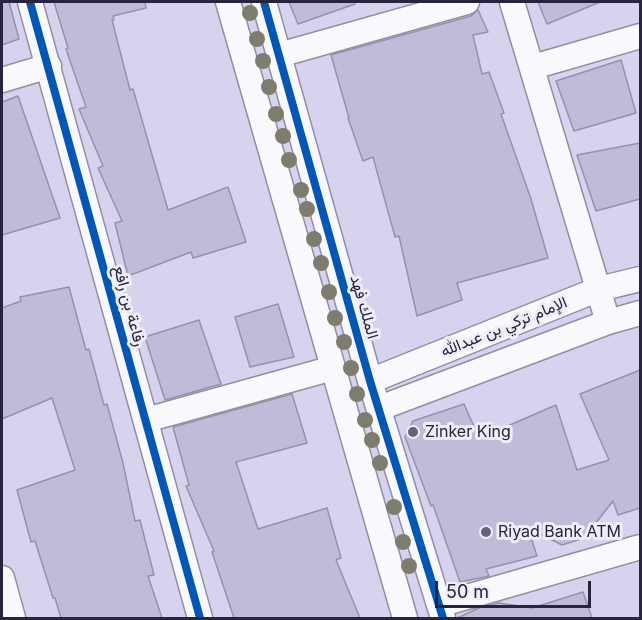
<!DOCTYPE html>
<meta charset="utf-8">
<style>
body{margin:0}
#map{position:relative;width:642px;height:620px;overflow:hidden;background:#d5d3ee;font-family:Inter,sans-serif}
canvas{display:block}
.frame{position:absolute;inset:0;border:3px solid #27253d;pointer-events:none}
.scale{position:absolute;left:435px;top:581px;width:156px;height:27px;box-sizing:border-box;border:3px solid #27253d;border-top:0;padding-left:8px;font-size:18px;line-height:21px;white-space:nowrap;color:#27253d;-webkit-text-stroke:4px #eeedfa;paint-order:stroke}
</style>
<div id="map">
<canvas width="642" height="620"></canvas>
<div class="frame"></div>
<div class="scale">50 m</div>
</div>
<script>
const g = document.querySelector('canvas').getContext('2d');
g.lineJoin = 'round';
function fill(path, color) {
  g.fillStyle = color;
  g.fill(path, 'evenodd');
}
function strokePath(path, color, width, dash) {
  g.strokeStyle = color;
  g.lineWidth = width;
  g.lineCap = dash ? 'butt' : 'round';
  g.setLineDash(dash || []);
  g.stroke(path);
}
function drawText(font, color, halo, rows, align = 'center') {
  g.font = font + ' Inter,Vazirmatn,sans-serif';
  g.lineWidth = 6;
  g.setLineDash([]);
  g.textBaseline = 'middle';
  g.strokeStyle = halo;
  g.fillStyle = color;
  for (const [text, x, y, turn = 0] of rows) {
    g.save();
    g.translate(x, y);
    g.rotate((+turn || 0) * Math.PI / 180);
    g.textAlign = isNaN(turn) ? turn : align;
    if (halo) g.strokeText(text, 0, 0);
    g.fillText(text, 0, 0);
    g.restore();
  }
}
const building = new Path2D(`
 M2,2H9L19,39L2,45Z
 M54,2H145L146,8L113,16L114,20H112L130,90L133,89L168,210L228,187L246,242L193,258L191,252L128,276L115,223L122,221L98,168L103,166L79,109L86,107L66,49L68,48Z
 M289,2H355V4L298,24Z
 M538,2H600L547,24Z
 M478,10L488,32L473,35L482,74L489,72L504,113L501,114L531,199L548,258L457,283L462,300L417,316L399,236L395,237L373,157L363,161L348,118H349L331,55L471,16Z
 M621,60L636,113L574,131L556,81Z
 M18,96L60,218L2,235V102Z
 M640,143V199L596,211L577,155Z
 M69,287L86,350L89,349L104,405L107,404L123,463L135,521L140,520L154,575L148,576L162,618H61L55,598H53L35,541L31,542L17,490L75,470L52,398L2,419V308L21,301L20,297Z
 M278,304L294,357L250,367L235,317Z
 M199,320L221,384L165,400L145,337Z
 M640,370V508L618,515L613,501L584,538L562,545L528,528L537,556L486,569L489,576L460,582L433,505L431,506L405,437L413,421L464,404L476,431L494,425L496,431L556,405L577,470L609,460L580,394Z
 M292,394L307,443L236,462L258,529L327,508L341,558L336,560L360,618H234L212,552L214,551L186,486L189,485L173,427Z
 M583,592L592,618H457L479,608L499,603L532,608Z`);
fill(building, '#bfbcda');
strokePath(building, '#9593a9', 1.5);
const minor = new Path2D(`
 M30,2L200,618
 M228,2L405,618
 M264,2L370,381L443,618
 M512,2L608,322
 M279,55L467,2
 M533,67L640,36
 M2,80L49,66
 M370,381L599,289L640,279
 M380,408L608,322L640,313
 M146,420L333,368
 M2,578L13,618
 M439,605L640,547`);
strokePath(minor, '#918ea5', 27);
strokePath(minor, '#f9f8fc', 24);
strokePath(new Path2D(`
 M30,2L200,618
 M264,2L370,381L443,618`), '#0057b8', 8);
g.fillStyle = '#7e7c6d';
for (const [x, y] of [
 [250,13],
 [257,39],
 [263,61],
 [269,87],
 [276,114],
 [283,136],
 [289,160],
 [301,190],
 [307,209],
 [314,239],
 [321,263],
 [329,292],
 [335,318],
 [344,342],
 [351,368],
 [357,394],
 [365,420],
 [372,440],
 [380,463],
 [394,507],
 [403,542],
 [409,566]
]) {
  g.beginPath();
  g.arc(x, y, 8, 0, 2 * Math.PI);
  g.fill();
}
for (const [x, y, r, color] of [
 [413,432,6,"#64627b"],
 [486,532,6,"#64627b"]
]) {
  const dot = new Path2D();
  dot.arc(x, y, r, 0, 2 * Math.PI);
  g.fillStyle = color;
  g.fill(dot);
  strokePath(dot, '#eeedfa', 2);
}
drawText('16px', '#27253d', '#eeedfa', [
 ["رفاعة بن رافع",129,306,75],
 ["الملك فهد",364,307,74],
 ["الإمام تركي بن عبدالله",504,327,-22]
]);
drawText('16px', '#27253d', '#eeedfa', [
 ["Zinker King",425,432],
 ["Riyad Bank ATM",498,532]
], 'left');
</script>
